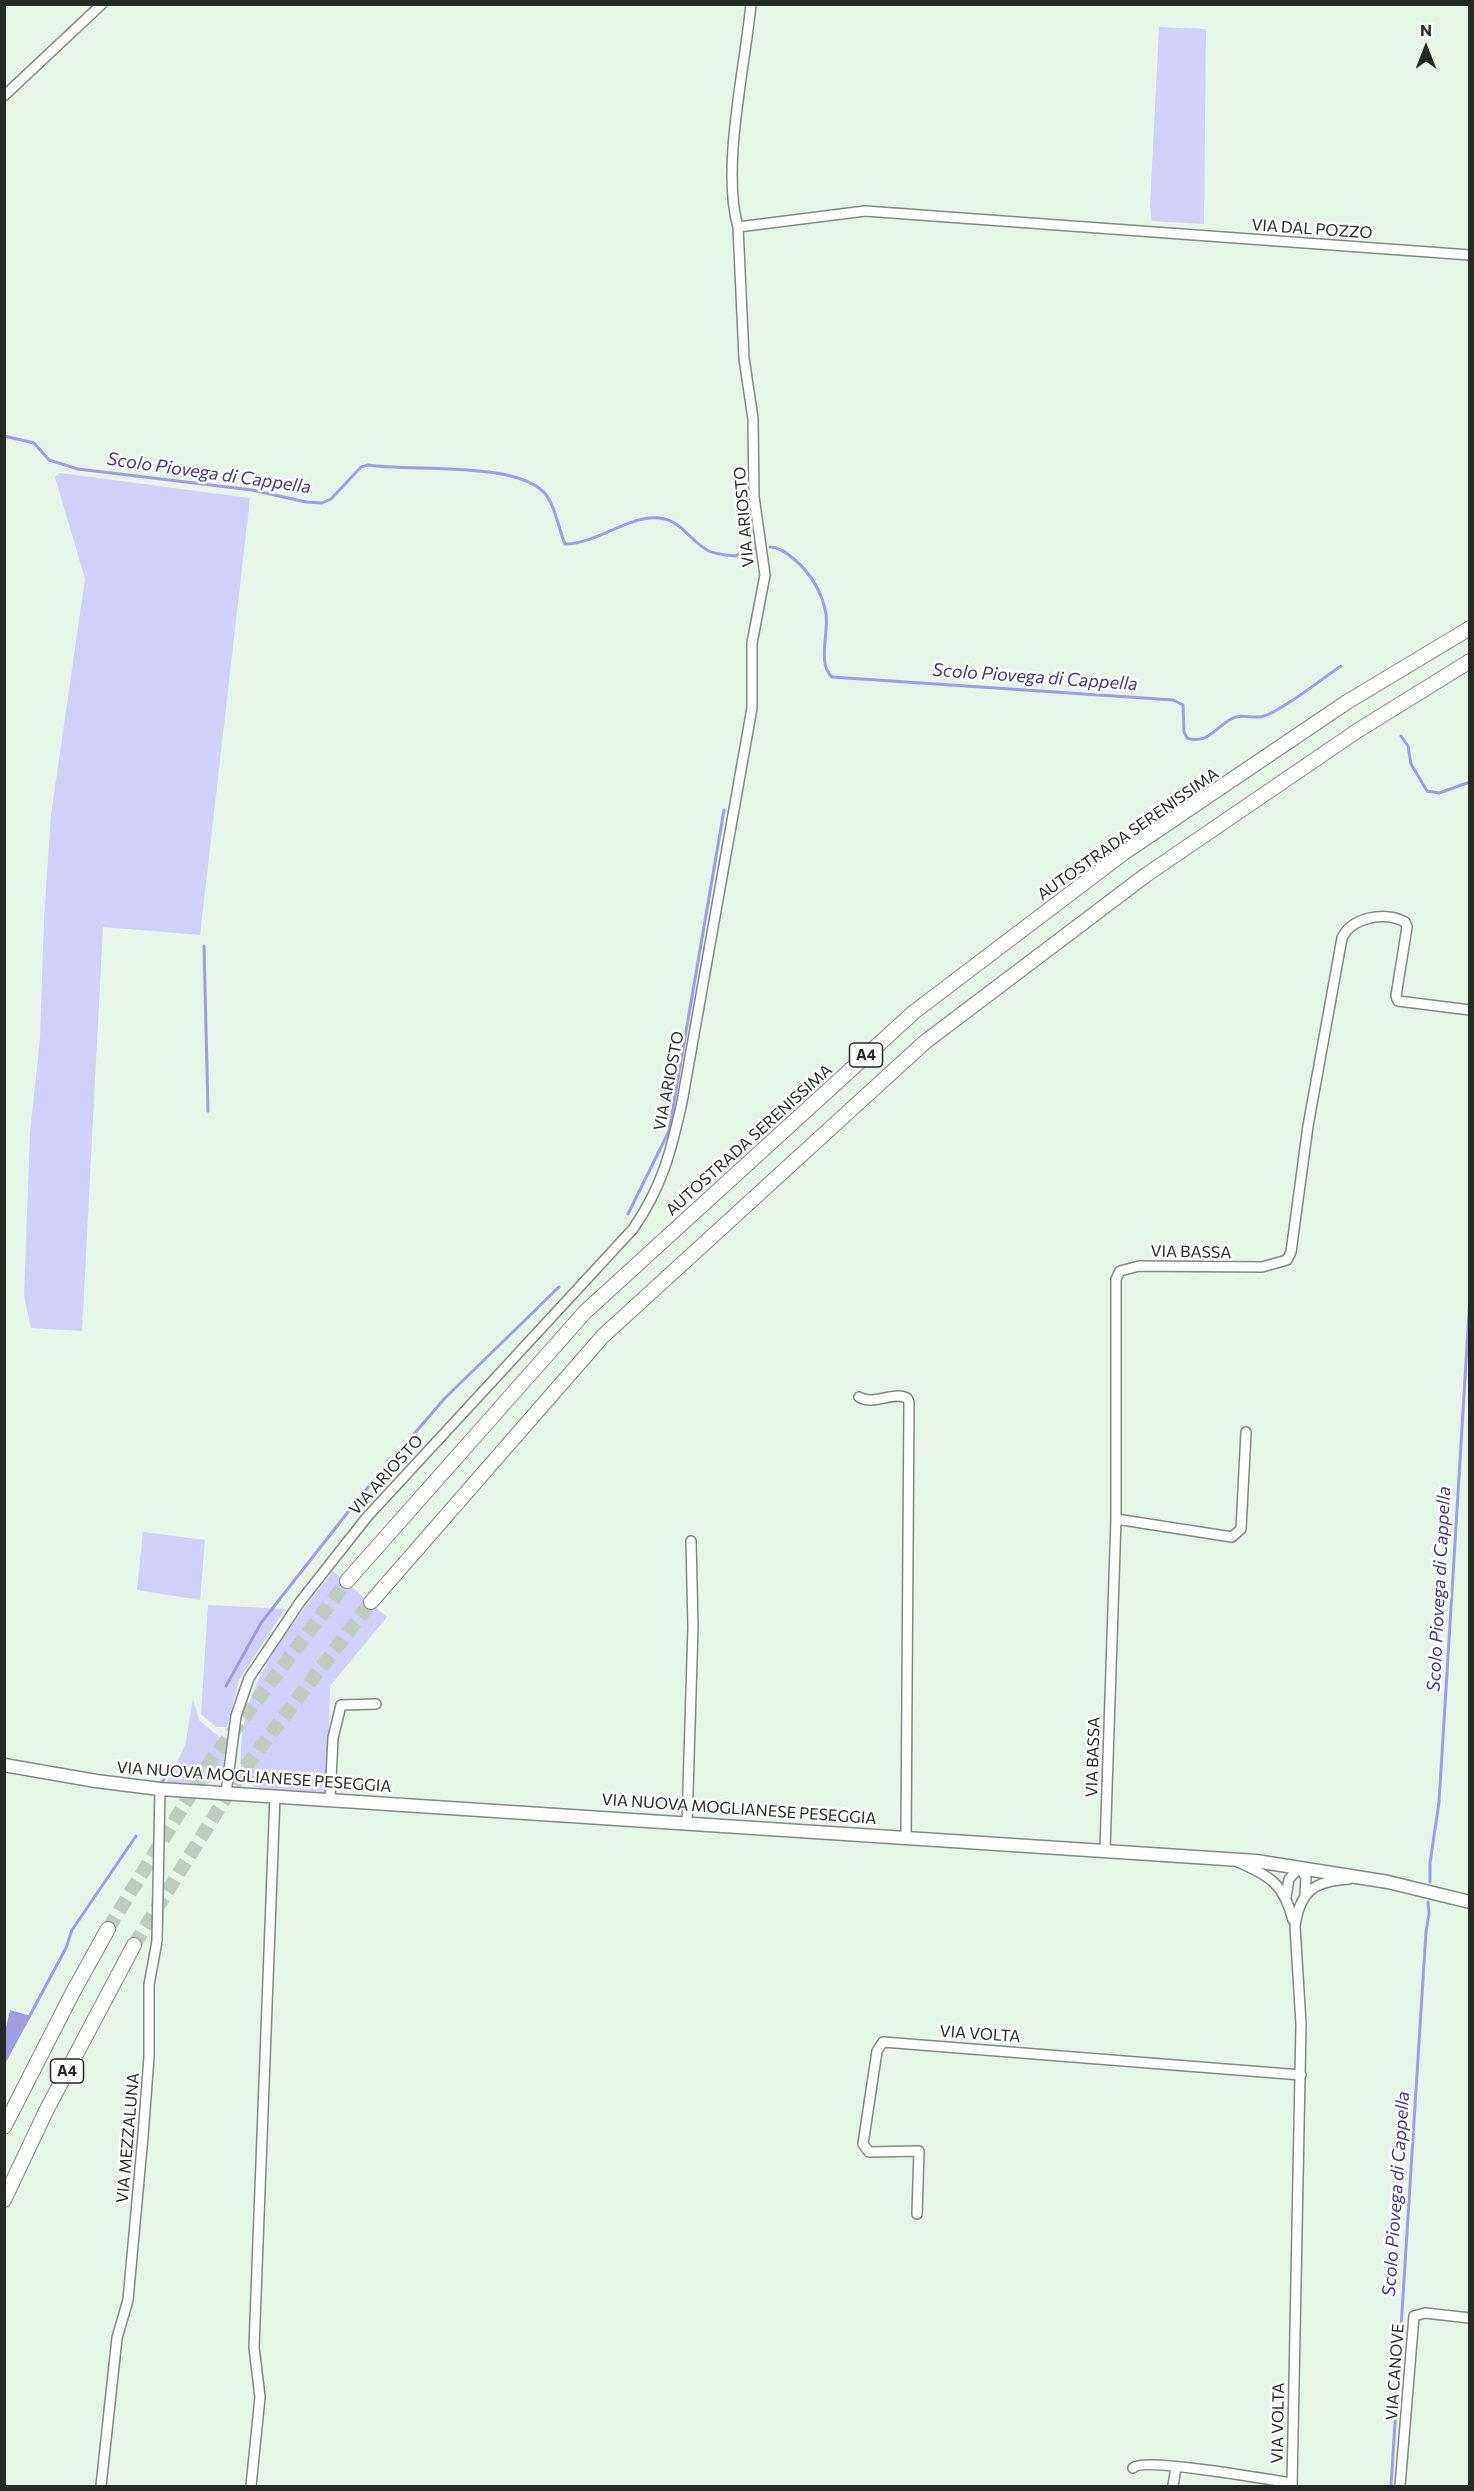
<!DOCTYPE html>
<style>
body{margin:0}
#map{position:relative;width:1474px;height:2491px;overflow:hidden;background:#e6f5e7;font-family:Commissioner,sans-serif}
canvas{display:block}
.frame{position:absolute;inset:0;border:6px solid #252a25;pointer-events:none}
.north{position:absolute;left:1396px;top:18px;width:60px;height:60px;-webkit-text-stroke:4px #fff;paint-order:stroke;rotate:0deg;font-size:16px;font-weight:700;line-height:24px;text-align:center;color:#252a25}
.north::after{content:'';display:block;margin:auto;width:21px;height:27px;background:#252a25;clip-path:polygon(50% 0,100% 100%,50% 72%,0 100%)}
</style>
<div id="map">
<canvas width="1474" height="2491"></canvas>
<div class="frame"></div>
<div class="north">N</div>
</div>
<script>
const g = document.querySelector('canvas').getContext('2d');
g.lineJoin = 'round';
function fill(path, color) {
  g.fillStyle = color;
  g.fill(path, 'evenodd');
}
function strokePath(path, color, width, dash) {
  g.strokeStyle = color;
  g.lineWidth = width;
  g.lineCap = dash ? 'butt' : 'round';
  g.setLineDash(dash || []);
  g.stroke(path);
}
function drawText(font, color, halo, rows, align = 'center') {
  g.font = font + ' Commissioner,sans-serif';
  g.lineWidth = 5;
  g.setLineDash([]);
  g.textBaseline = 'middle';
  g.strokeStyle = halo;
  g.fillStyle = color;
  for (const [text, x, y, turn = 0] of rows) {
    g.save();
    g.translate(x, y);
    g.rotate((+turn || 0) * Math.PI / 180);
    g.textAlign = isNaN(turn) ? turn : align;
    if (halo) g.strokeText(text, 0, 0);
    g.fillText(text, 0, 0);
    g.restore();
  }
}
fill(new Path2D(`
 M1159,27L1206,29L1204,224L1152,221L1150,207Z
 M60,473L250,498L200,935L103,927L82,1331L31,1328L24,1295L30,1133L40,1038L44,918L51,815L85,579L55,477Z
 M143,1532L205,1540L200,1600L137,1590Z
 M333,1571L387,1617L330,1686L327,1792C312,1791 265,1792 254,1786C240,1779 240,1764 241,1750C244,1677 291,1627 333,1571Z
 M208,1605L285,1609L239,1680L227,1727H216L201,1714Z
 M193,1699L199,1720L227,1744L221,1776L204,1786L166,1783L185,1746Z`), '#d0d0f9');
fill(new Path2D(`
 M10,2010L31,2016L5,2064V2032Z`), '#a09ee0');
strokePath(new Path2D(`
 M4,436L34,443L49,460L78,469L252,490L306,502L322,503L331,499L361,467L368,465C412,472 521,460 547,496C556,509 559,530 565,544C596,544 629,515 659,518C682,520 690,542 709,551C717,555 727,555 736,556L743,551
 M770,547C779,547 787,553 794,559C810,572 823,594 826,614C829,632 817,664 832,677L1173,700L1183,705L1184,732L1187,738C1207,745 1215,728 1231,719C1243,712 1255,721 1267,715C1293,703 1317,682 1341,666
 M754,549L757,548
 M1401,736L1408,746L1411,764L1427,791L1439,793L1470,782
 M204,946L208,1111
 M628,1214L669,1131L724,810
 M226,1686L261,1623L359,1498L445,1398L559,1287
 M162,1782L167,1774
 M1430,1882V1863L1439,1802L1443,1738L1470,1297
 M29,2017L66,1948L72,1930L136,1836
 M1391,2486L1426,1932L1429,1914L1428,1902`), '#a09ee0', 3);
strokePath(new Path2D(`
 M108,1929L211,1761L347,1581
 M134,1945L241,1773L371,1602`), '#bfccc0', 14, [14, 7]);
const minor = new Path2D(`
 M751,4C745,68 721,168 738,227L865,211L1470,255
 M4,96L102,4
 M859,1397C873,1406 892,1391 907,1398L909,1402L906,1836
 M1116,1519L1232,1537L1241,1529L1246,1432
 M226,1793L236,1716L249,1678L300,1602L367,1517L633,1229C662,1187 671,1152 682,1102L752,708V643L765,575L754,497L753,419L744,358L738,227
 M330,1799L333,1738L341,1705L376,1704
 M687,1823L693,1627L691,1541
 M1105,1849L1116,1519V1279L1120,1271L1139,1266L1262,1267L1287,1260L1291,1252L1308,1126L1342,938C1352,917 1385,911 1405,922L1407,927L1396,996L1398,1001L1470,1010
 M1238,1862C1271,1876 1284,1885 1293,1920
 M1286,1897L1289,1879L1300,1867L1306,1878L1305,1894
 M917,2214L919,2151L869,2152L863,2144L877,2051L883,2042L1301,2075
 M1133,2468C1142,2457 1271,2480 1292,2483
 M101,2486L117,2338L128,2300L143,2136L149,2057V1985L157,1941L160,1789
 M251,2486L260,2397L254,2347L275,1796
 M1173,2486L1176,2467
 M1292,2486L1301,2024L1295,1926C1300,1891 1314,1881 1349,1879
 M1400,2486L1414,2316L1425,2313L1470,2318`);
const major = new Path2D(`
 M4,1765L96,1781L160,1789L1256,1861L1388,1882L1470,1902`);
const highway = new Path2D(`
 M347,1581L585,1312L914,1012L1125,852L1347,702L1470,628
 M371,1602L603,1336L925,1042L1146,875L1357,731L1470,661
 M4,2127L73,1992L108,1929
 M4,2200L46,2111L134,1945`);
strokePath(minor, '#7e8b7f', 12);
strokePath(major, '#7e8b7f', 15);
strokePath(highway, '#7e8b7f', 16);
strokePath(minor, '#fff', 9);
strokePath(major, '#fff', 12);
strokePath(highway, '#fff', 14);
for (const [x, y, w] of [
 [866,1055,33],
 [67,2071,33]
]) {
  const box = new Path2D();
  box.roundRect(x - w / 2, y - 12, w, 24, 4.5);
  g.fillStyle = '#fff';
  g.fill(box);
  strokePath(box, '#252a25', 1.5);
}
drawText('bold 15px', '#252a25', null, [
 ["A4",866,1055],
 ["A4",67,2071]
]);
drawText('16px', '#252a25', '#fff', [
 ["VIA DAL POZZO",1312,229,4],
 ["VIA ARIOSTO",744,517,-95],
 ["AUTOSTRADA SERENISSIMA",1128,834,-35],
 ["VIA ARIOSTO",669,1081,-79],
 ["AUTOSTRADA SERENISSIMA",749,1140,-42],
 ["VIA BASSA",1191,1252,1],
 ["VIA ARIOSTO",386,1475,-48],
 ["VIA BASSA",1093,1757,-88],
 ["VIA NUOVA MOGLIANESE PESEGGIA",254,1777,4],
 ["VIA NUOVA MOGLIANESE PESEGGIA",739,1809,4],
 ["VIA VOLTA",980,2034,4],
 ["VIA MEZZALUNA",128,2138,-85],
 ["VIA CANOVE",1395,2372,-86],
 ["VIA VOLTA",1278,2423,-89]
]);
drawText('italic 18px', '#413683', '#fff', [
 ["Scolo Piovega di Cappella",209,473,8],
 ["Scolo Piovega di Cappella",1035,677,4],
 ["Scolo Piovega di Cappella",1439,1589,-87],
 ["Scolo Piovega di Cappella",1396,2194,-86]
]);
</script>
